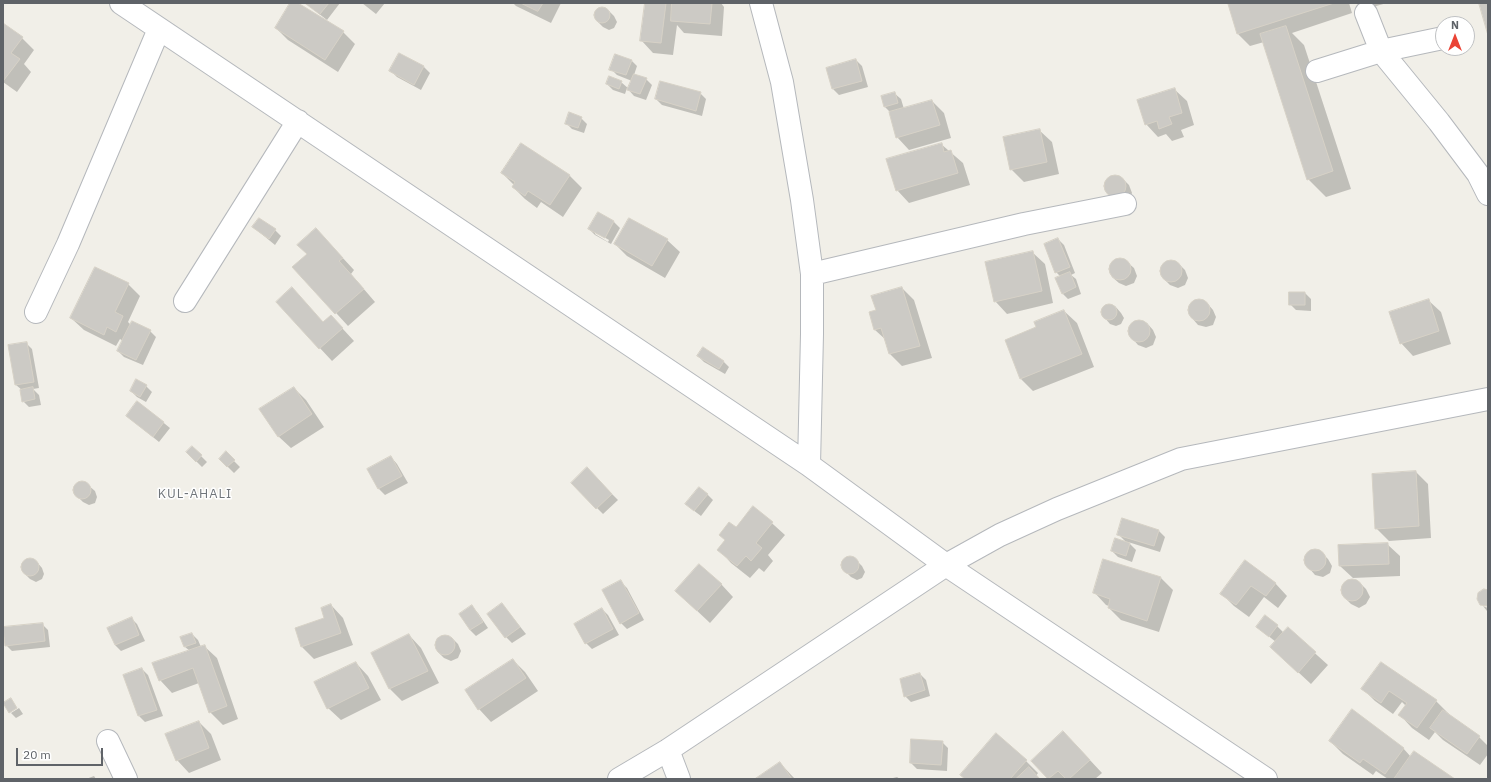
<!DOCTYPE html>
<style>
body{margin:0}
#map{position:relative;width:1491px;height:782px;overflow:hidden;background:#f1efe8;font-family:"IBM Plex Sans",sans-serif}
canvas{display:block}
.frame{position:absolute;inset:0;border:4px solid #5f6368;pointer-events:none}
.north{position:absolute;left:1435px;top:16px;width:40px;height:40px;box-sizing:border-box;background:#fff;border:1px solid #bfc1c3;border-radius:50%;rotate:0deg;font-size:11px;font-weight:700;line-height:16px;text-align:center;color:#5f6368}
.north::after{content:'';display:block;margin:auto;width:14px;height:18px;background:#ea4335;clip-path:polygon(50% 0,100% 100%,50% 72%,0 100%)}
.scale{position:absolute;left:16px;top:748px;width:87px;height:18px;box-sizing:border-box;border:2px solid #5f6368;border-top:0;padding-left:5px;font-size:12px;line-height:14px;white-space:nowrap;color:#5f6368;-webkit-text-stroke:3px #fff;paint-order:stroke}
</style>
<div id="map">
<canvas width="1491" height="782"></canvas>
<div class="frame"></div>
<div class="north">N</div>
<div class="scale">20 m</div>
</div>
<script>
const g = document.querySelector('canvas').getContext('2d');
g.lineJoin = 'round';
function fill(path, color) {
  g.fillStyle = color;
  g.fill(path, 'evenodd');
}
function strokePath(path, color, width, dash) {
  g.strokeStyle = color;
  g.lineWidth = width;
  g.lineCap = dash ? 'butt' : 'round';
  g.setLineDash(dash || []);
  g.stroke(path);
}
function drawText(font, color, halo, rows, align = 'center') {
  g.font = font + ' "IBM Plex Sans",sans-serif';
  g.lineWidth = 3;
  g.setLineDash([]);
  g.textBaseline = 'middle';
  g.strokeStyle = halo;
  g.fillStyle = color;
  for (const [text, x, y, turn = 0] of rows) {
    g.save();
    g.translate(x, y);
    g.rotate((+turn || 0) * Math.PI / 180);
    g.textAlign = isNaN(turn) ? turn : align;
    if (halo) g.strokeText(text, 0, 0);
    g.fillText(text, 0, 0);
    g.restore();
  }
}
fill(new Path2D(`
 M292,3H296L343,32L355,44L338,72L288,40L276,28Z
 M305,3H340L327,20Z
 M362,3H385L376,14Z
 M513,3H561L551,23L516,6Z
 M646,3H721L724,7L722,36L684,33L677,25L673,55L653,53L641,40Z
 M1235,3H1349L1352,13L1292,33L1304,45L1351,189L1326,197L1308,179L1264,42L1250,46L1238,34Z
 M1363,3H1387L1369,8Z
 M602,8L608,10L614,16L617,22L614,28L609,30L603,27L597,21L594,15L597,10Z
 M3,24L22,38L34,50L24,64L31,72L17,92L3,82Z
 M399,54L424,67L430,73L421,90L397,77L391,71Z
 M631,60L637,66L634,75L646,79L652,85L646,100L634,96L627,88L625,94L613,90L607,84L621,82L629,89L632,81L617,75L611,69Z
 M856,60L862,66L868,87L839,95L833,89L827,68Z
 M1174,89L1187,101L1194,125L1181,130L1184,137L1172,141L1166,134L1158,137L1146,124Z
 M700,93L706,99L702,116L662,105L656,99Z
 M894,93L901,99L904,109L932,101L944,113L951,138L909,150L897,137L891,113L884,106Z
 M581,118L587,124L584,133L572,129L566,123Z
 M1039,130L1052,142L1059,174L1024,182L1011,169Z
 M522,144L570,176L582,188L563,217L541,202L537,208L525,199L513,187L514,185L502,173Z
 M941,144L963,163L970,185L909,203L897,190Z
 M1115,176L1123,179L1129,185L1132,193L1129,200H1114L1108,194L1105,186L1108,179Z
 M598,213L614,222L620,228L611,244L595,235L589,229ZM595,232L609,240L608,242L595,234Z
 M259,219L275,230L281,236L275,245L253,227Z
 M316,229L354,270L351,274L375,302L348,326L294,267L308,254Z
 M1058,239L1064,245L1075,273L1071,275L1076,279L1081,294L1068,299L1062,293L1061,277L1056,272Z
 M667,240L680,252L665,278L627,256L615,244Z
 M1032,252L1045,264L1053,303L1007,314L995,301Z
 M1120,259L1127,262L1134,268L1137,276L1134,283L1126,286L1119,283L1112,277L1109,269L1112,262Z
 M1171,261L1179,264L1185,270L1188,278L1185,285L1178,288L1170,285L1164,279L1160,271L1163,264Z
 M128,284L140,296L128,322L131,325L150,331L156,337L143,365L124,357L118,351L123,341L120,339L116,346L84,330L71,318Z
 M902,288L914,300L932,358L902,366L890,354L886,340L875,330L870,313L877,311Z
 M1305,293L1311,299V311L1296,310L1290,304Z
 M1199,300L1207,303L1213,310L1216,317L1213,325L1206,327L1198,325L1192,318L1188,311L1191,303Z
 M1428,300L1441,312L1451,344L1413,356L1401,343Z
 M277,302L323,323L331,316L354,341L332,361Z
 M1109,304L1115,306L1121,313L1124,318L1121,324L1116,326L1110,324L1104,317L1101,312L1104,306Z
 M1064,311L1077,323L1094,367L1033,391L1021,379L1006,341L1038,328Z
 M1139,320L1147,323L1153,330L1156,337L1153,345L1146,348L1138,345L1132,338L1128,331L1132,323Z
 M26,343L32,349L39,388L33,389L39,395L41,405L29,407L23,401L22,390L16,385Z
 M698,356L723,361L729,367L725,374L704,362Z
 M146,386L152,392L146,402L137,397L131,391Z
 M294,388L306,400L324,427L291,448L278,436Z
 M138,402L170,428L159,442L127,416Z
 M192,447L207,462L202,467L193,458Z
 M226,453L240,467L234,473L220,459Z
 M391,457L397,464L408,483L385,495L379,489L368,470Z
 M587,469L618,500L603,514L572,483Z
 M1416,472L1428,484L1431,538L1389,541L1376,528Z
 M83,482L88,485L95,491L97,497L95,503L89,505L83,502L77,496L75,490L77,485Z
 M707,494L713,500L701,516L693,510Z
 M754,507L785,535L768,555L773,561L764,572L759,568L750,578L731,563L719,550Z
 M1159,531L1165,537L1160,552L1128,542L1136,550L1132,562L1118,557L1112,551L1126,542L1118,534Z
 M1387,544L1400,556V576L1353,578L1340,566Z
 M1314,550L1321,552L1328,559L1332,566L1330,573L1323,577L1315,575L1304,562L1307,554Z
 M850,557L856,560L862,566L865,572L862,578L857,580L851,577L845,571L842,565L845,560Z
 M29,559L36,561L42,568L44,574L42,579L36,582L30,579L24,573L22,567L24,561Z
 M1246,561L1275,583L1287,596L1278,608L1264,597L1249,617L1234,606L1222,594Z
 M1161,578L1173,590L1159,632L1121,620L1109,608V606L1106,605L1094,592Z
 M1352,580L1360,583L1366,589L1370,597L1366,604L1359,608L1351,604L1345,598L1342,590L1345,583Z
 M621,582L627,588L644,620L627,629L621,623Z
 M721,584L733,597L710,623L676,591Z
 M502,604L526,634L512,643L506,637Z
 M331,605L343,618L353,645L314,659L302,647L326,619Z
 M1483,606L1488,608V611H1487Z
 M472,607L478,613L488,628L476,636L470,630Z
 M602,609L608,615L619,635L592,649L586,643Z
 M131,618L137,624L145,641L121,651L115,645Z
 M42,624L48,630L50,647L12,651L6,645Z
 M1277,626L1284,633L1288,629L1328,665L1311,684L1284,659L1276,642L1257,627Z
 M192,634L198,640L201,647L204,646L217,658L238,719L223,725L210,712L199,683L172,693L160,680L190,651L185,647Z
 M409,635L421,648L439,683L402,701L390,689L372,654Z
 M444,635L452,638L458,644L461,651L458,658L451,661L444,658L438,652L435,645L437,638Z
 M513,660L525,672L538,691L491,722L479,709Z
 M356,663L368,676L381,700L341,720L328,708Z
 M1381,663L1436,701L1449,714L1448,715L1479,737L1488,746V754L1480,765L1443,740L1435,732L1429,740L1412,728L1400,715L1406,706L1402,702L1393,714L1375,701L1363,689Z
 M142,669L148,675L163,716L145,722L139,716L125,676Z
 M920,674L926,680L930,696L911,702L905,696Z
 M19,708L23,714L16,718L11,713Z
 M199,722L211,734L221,760L189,773L177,760Z
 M912,740L942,742L948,748L947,771L917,769L911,763Z
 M1330,741L1403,748L1411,757L1453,779H1388L1376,771L1373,775L1343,754Z
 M1075,744L1102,773L1095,779H1049L1032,761Z
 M1026,761L1038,773L1036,776L1039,779H966Z
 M780,763L795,779H757Z
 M94,776L96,779H86Z
 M897,777L900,779H889Z`), '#0003');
const building = new Path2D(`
 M290,3H298L344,31L325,60L275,28Z
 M305,3H329L320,14Z
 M521,3H543L538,11Z
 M645,3H666L661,43L640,41Z
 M672,3H712L710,24L671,21Z
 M1232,3H1334L1237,34L1228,4Z
 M1479,3H1488V35Z
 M594 15a8 8 0 1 1 16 0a8 8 0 1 1-16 0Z
 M3,23L23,37L11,53L20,59L4,80Z
 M1286,26L1333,171L1307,180L1260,34Z
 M399,53L424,66L414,85L389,71Z
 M615,54L632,60L626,75L609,70Z
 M856,59L862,81L832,89L826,68Z
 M634,74L647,78L640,94L627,90Z
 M609,76L622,81L619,89L606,84Z
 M660,81L701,92L696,111L655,99Z
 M1175,88L1182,113L1169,117L1172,124L1159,129L1157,121L1145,125L1137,100Z
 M895,92L898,103L884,107L881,96Z
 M932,100L940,125L896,138L889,112Z
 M569,112L582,117L578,128L565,124Z
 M1040,129L1047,162L1010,170L1003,137Z
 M521,143L570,175L550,205L528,191L525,196L512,187L515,182L501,173Z
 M942,143L944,152L951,150L958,173L896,191L886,159Z
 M1104 186a11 11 0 1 1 22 0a11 11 0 1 1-22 0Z
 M598,212L614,221L605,238L588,229Z
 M259,218L276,229L269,239L252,227Z
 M629,218L668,239L652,266L614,244Z
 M316,228L343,258L339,261L364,289L335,314L292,267L307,254L297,245Z
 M1058,238L1070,267L1055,273L1044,244Z
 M1033,251L1042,291L994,302L985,262Z
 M1109 269a11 11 0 1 1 22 0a11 11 0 1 1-22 0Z
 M1160 271a11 11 0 1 1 22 0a11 11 0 1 1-22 0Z
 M95,267L129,283L115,312L123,316L116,332L107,327L104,335L70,318Z
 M1070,272L1076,287L1062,294L1055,278Z
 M292,287L323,322L331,315L343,328L319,349L276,302Z
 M902,287L920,346L889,354L881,328L874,330L869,312L876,310L871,296Z
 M1289,292H1305V305H1289Z
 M1429,299L1439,331L1400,344L1389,312Z
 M1188 310a11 11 0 1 1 22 0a11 11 0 1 1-22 0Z
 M1101 312a8 8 0 1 1 16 0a8 8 0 1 1-16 0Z
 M1064,310L1082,354L1020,379L1005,340L1036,327L1034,322Z
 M1128 331a11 11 0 1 1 22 0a11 11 0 1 1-22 0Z
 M132,321L151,330L136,360L117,351Z
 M27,342L34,382L15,385L8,345Z
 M703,347L724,361L719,369L697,356Z
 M136,379L147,385L140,397L130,391Z
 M33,387L35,399L22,402L20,390Z
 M294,387L312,414L278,437L259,409Z
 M137,401L164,422L153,437L126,416Z
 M192,446L202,455L196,462L186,452Z
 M226,451L235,460L227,467L219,459Z
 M391,456L402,476L378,489L367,469Z
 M587,467L612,494L596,509L571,483Z
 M1416,471L1419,526L1375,529L1372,474Z
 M73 490a9 9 0 1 1 18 0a9 9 0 1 1-18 0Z
 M699,487L708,494L694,511L685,504Z
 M753,506L773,522L756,543L762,548L751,561L746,556L737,566L717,550L725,540L719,535L729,522L736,527Z
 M1122,518L1159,530L1154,546L1117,535Z
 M1115,538L1130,543L1126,556L1111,551Z
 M1388,543L1389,564L1339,566L1338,545Z
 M1304 560a11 11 0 1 1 22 0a11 11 0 1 1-22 0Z
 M841 565a9 9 0 1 1 18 0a9 9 0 1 1-18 0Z
 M21 567a9 9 0 1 1 18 0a9 9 0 1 1-18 0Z
 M1103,559L1161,577L1147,621L1108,608L1110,599L1093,593Z
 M1245,560L1276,583L1266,596L1251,586L1236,605L1220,594Z
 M699,564L722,584L697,611L675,591Z
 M1341 590a11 11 0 1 1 22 0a11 11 0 1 1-22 0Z
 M621,580L639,613L620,624L602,590Z
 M1484,589L1488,590V606H1487L1480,605L1477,599L1478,593Z
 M502,603L520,627L505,638L487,614Z
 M331,604L341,633L301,647L295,628L324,618L321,608Z
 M472,605L483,622L470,630L459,614Z
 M602,608L613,629L585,644L574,624Z
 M1265,615L1278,625L1269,637L1256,627Z
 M132,617L139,635L115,645L107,628Z
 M43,623L45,641L5,646L3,627Z
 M1288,627L1316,652L1298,673L1270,647Z
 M192,633L196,643L184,647L180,637Z
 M409,634L428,671L389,689L371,653Z
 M435 645a10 10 0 1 1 20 0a10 10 0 1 1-20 0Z
 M205,645L227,706L209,713L193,668L159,681L152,663Z
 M513,659L526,678L478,710L465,690Z
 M356,662L369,688L327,709L314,682Z
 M1381,662L1437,700L1417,728L1398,715L1407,703L1389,691L1381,703L1361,689Z
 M142,668L157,710L138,716L123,675Z
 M920,673L925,690L904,697L900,679Z
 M11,698L17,708L9,713L3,703Z
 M1352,709L1404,748L1385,774L1363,759L1360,763L1329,741Z
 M1443,710L1480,736L1467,754L1430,728Z
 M199,721L209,748L176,761L165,734Z
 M1063,731L1090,760L1069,779H1066L1058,771L1048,779L1031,761Z
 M996,733L1027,760L1010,779H965L960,775Z
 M911,739L943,741L941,765L910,763Z
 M1414,751L1455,779H1394Z
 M780,762L792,779H755Z
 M1029,767L1040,779H1016Z`);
fill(building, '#cccac5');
strokePath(building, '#d6d1c6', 1);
const minor = new Path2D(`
 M121,3L809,465L946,565L1266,779
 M761,3L782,82L802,200L812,274V334L809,465
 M1366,13L1381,51L1439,122L1478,174L1488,194
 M1317,71L1381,51L1443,38
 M812,274L1024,224L1125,204
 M185,301L298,121
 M36,312L68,244L159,29
 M108,741L126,779
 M668,750L679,779
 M619,779L668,750L946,565L1000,535L1057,509L1181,459L1488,399`);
strokePath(minor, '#b5b8bc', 24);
strokePath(minor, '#fff', 22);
g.letterSpacing = '1px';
drawText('13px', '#70757a', '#fff', [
 ["KUL-AHALI",195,494]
]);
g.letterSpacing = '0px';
</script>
